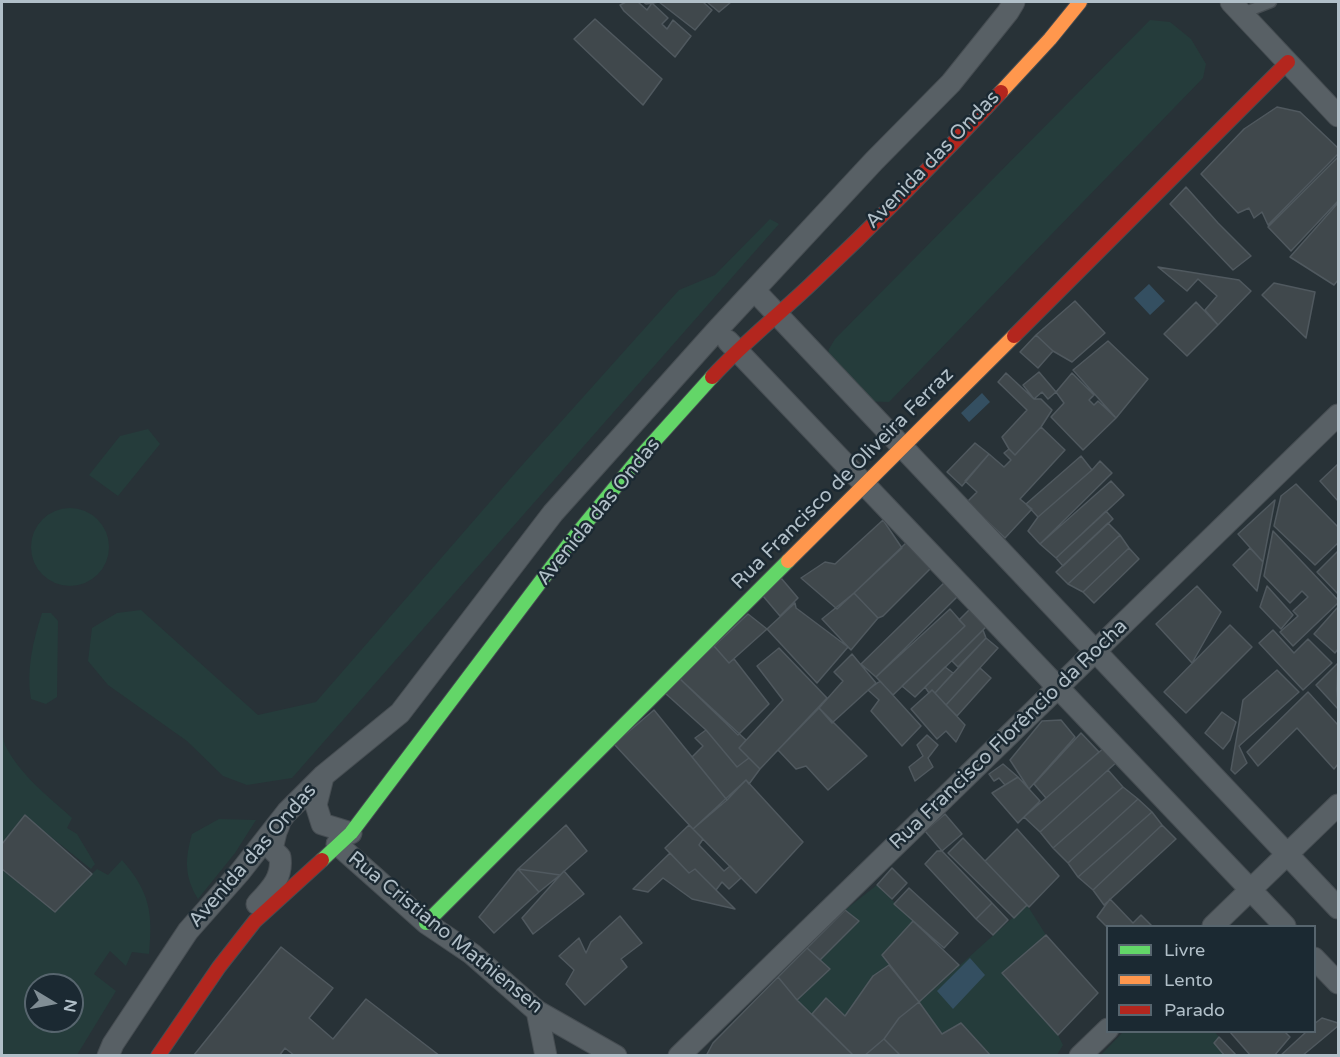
<!DOCTYPE html>
<html>
<head>
<meta charset="utf-8">
<style>
  body { margin:0 }
  #map { position:relative; width:1340px; height:1057px; overflow:hidden; background:#283237; font-family:"Varela Round",sans-serif }
  canvas { display:block }
  .frame { position:absolute; inset:0; border:3px solid #b1bfc8; pointer-events:none }
  .legend { position:absolute; left:1106px; top:925px; width:210px; height:108px; box-sizing:border-box; background:#1b2932; border:2px solid #57656e; margin:0; padding:8px 10px; list-style:none; font-size:18px; color:#b1bfc8 }
  .legend li { display:flex; align-items:center; gap:12px; height:30px }
  .legend b { width:30px; border:2px solid #57656e }
  .north { position:absolute; left:24px; top:973px; width:60px; height:60px; box-sizing:border-box; background:#1b2932; border:2px solid #57656e; border-radius:50%; rotate:100deg; font-size:16px; font-weight:700; line-height:24px; text-align:center; color:#b1bfc8 }
  .north::after { content:''; display:block; margin:auto; width:21px; height:27px; background:#818e95; clip-path:polygon(50% 0,100% 100%,50% 72%,0 100%) }
</style>
</head>
<body>
<div id="map">
<canvas width="1340" height="1057"></canvas>
<div class="frame"></div>
<ul class="legend">
<li><b style="height:8px;background:#63d668"></b>Livre</li>
<li><b style="height:8px;background:#ff974d"></b>Lento</li>
<li><b style="height:8px;background:#b3261e"></b>Parado</li>
</ul>
<div class="north">N</div>
</div>
<script>
const g = document.querySelector('canvas').getContext('2d');
g.lineJoin = 'round';
function fillPath(path, color) { g.fillStyle = color; g.fill(path, 'evenodd'); }
function trace(path, color, width, dash) { g.strokeStyle = color; g.lineWidth = width; g.lineCap = dash ? 'butt' : 'round'; g.setLineDash(dash || []); g.stroke(path); }
function write(font, color, halo, rows, align = 'center') {
  g.font = font + ' "Varela Round",sans-serif'; g.lineWidth = 5; g.setLineDash([]); g.textBaseline = 'middle'; g.strokeStyle = halo; g.fillStyle = color; for (const [text, x, y, turn = 0] of rows) {
    g.save(); g.translate(x, y); g.rotate((+turn || 0) * Math.PI / 180); g.textAlign = isNaN(turn) ? turn : align; if (halo) g.strokeText(text, 0, 0); g.fillText(text, 0, 0); g.restore();
  }
}
fillPath(new Path2D(`
  M1150,20l20,2 21,17 15,25 -3,14 -314,324 -33,-1 -30,-37 3,-15 6,-10z
  M770,219l9,5 -487,554 -45,7 -24,-9 -36,-35 -79,-56 -20,-24 4,-33 25,-15 24,-3 117,105 58,-13 200,-230 163,-182 36,-15z
  M148,429l12,15 -42,52 -29,-21 31,-39z
  M31 547a39 39 0 1 1 78 0a39 39 0 1 1-78 0Z
  M42,613h9l7,8 -1,76 -11,7 -15,-5c-5,-29 2,-58 11,-86z
  M2,727c1,6 1,13 3,18 14,29 43,51 67,73l-5,10 10,6 18,30 -4,5 -66,-53 -23,28z
  M219,819l37,1 -21,33 -37,46c-14,-23 -13,-40 -6,-65z
  M122,860c28,32 31,53 27,94l-17,-2 -6,14 -16,-15 -16,23 22,17 -39,64h-75v-186l52,42 43,-42 11,6zM36,985h36v36h-36z
  M877,885l36,36 -31,34 7,10 -16,11 -28,40 -19,-17 -14,15 -15,-14 32,-31 -9,-9 38,-39 -13,-11z
  M1027,905l19,30 -43,38 55,62 5,10 -6,10h-66l-30,-32 -19,11 -23,-32z
  M1123,1032h92l4,5 6,19h-125z`), '#253c3b');
fillPath(new Path2D(`
  M1149,284l16,17 -15,14 -16,-17z
  M982,393l8,9 -21,20 -8,-9z
  M970,958l15,17 -32,34 -16,-18z`), '#344f61');
const building = new Path2D(`
  M626,2h12l9,8 5,-7 16,15 -6,6 5,5 6,-9 18,16 -16,21 -51,-46 -4,-6z
  M643,2h60l9,8 -17,20 -36,-28 -13,2z
  M707,2h24l-12,10z
  M595,19l67,60 -19,26 -69,-66z
  M1277,107l23,5 38,36v6l-70,71 -6,-13 -8,6 -5,-10 -11,5 -37,-39 43,-45z
  M1338,157v44l-47,50 -23,-24z
  M1186,187l32,36 33,33 -18,14 -63,-66z
  M1338,203v77l-4,5 -44,-28z
  M1158,267l81,13 12,11 -33,34 -13,-15 12,-14 -19,-17 -11,12z
  M1274,283l41,9 -9,46 -44,-43z
  M1075,301l30,32 -33,29 -19,-11 -17,-16z
  M1196,302l22,23 -31,31 -23,-22z
  M1036,335l17,16 -15,17 -18,-16z
  M1108,341l40,38 -32,39 -43,-48z
  M1039,372l17,20 -8,7 -6,-7 -8,7 -11,-14z
  M1006,373l28,26h7l11,11 -11,17 -26,28 -6,-6 -7,-12 25,-27 -29,-28z
  M1072,373l22,22 -5,5 5,5 4,-4 18,17 -33,32 -32,-33 13,-14 -8,-11z
  M1041,427l24,23 -45,49 12,10 -27,29 -38,-36 10,-10 -12,-11 24,-27 15,13 7,-7 -7,-7 5,-4 6,6z
  M975,443l14,11 -27,32 -15,-14z
  M1081,456l11,14 -54,47 -12,-13z
  M1100,461l12,12 -72,71 -12,-13 10,-14 54,-47z
  M1338,464v37l-18,-20z
  M1111,481l13,14 -68,63 -16,-14z
  M1296,484l42,43v16l-23,22 -41,-39 7,-30z
  M1275,500l-12,62 -25,-28z
  M1106,511l7,8 -50,47 -7,-8z
  M883,520l19,28 -65,61 -36,-31 24,-16 10,2z
  M1108,523l12,12 -52,49 -12,-12z
  M1273,531l65,69v3l-45,43 -13,-14 18,-16 -5,-5 15,-14 -6,-6 -12,12 -26,-27z
  M1120,535l9,13 -46,44 -15,-8z
  M907,542l26,24 -50,50 -5,2 -24,-25z
  M1129,548l10,11 -45,44 -11,-11z
  M1250,548l13,14 -6,29 -24,-26z
  M1338,551v43l-21,-22z
  M781,578l17,20 -18,18 -17,-20z
  M946,581l13,14 -83,82 -15,-13z
  M1197,586l24,26 -29,51 -36,-39z
  M1267,586l26,29 -12,14 -21,-22z
  M854,593l24,25 -27,32 -29,-31z
  M795,603l1,5 52,39 -31,36 -50,-54z
  M1338,607v42l-3,4 -21,-19z
  M950,609l15,17 -72,69 -17,-18z
  M970,609l17,17 -72,71 -13,-11 63,-60 -6,-6z
  M748,614l19,15 -38,34 -15,-17z
  M1230,625l22,22 -66,66 -22,-21z
  M983,630l3,8 -28,29 -6,-6z
  M1273,630l21,23 14,-14 24,24 -29,27 -44,-47z
  M986,638l12,10 -52,57 -11,-12z
  M714,646l15,17 5,-4 35,45 -31,31 -60,-58z
  M779,648l48,50 -67,71 -21,-21 44,-48 -26,-34z
  M852,654l24,29 -44,40 -13,-15 24,-27 -9,-9z
  M1338,663l-1,26 1,20 -22,-24z
  M945,667l8,6 -18,20 -3,-3 -3,3 -4,-6z
  M980,668l11,10 -34,38 -11,-11z
  M1277,670l22,22 -60,54 8,17 -12,11 -4,-4 12,-70z
  M678,677l68,63 -7,8 10,10 -12,9 -31,-37 -41,-37z
  M880,681l41,45 -19,20 -31,-35 8,-11 -11,-10z
  M932,690l33,35 -9,17 -10,-11 -9,8 -26,-30z
  M1308,692l30,33v39l-4,5 -37,-41 -39,38 -11,-14z
  M819,708l48,48 -39,34 -22,-24 -10,3 -18,-19z
  M654,710l73,90 -34,29 -79,-85z
  M1222,712l14,10 -6,18 -7,9 -18,-16z
  M1061,720l14,17 -46,52 -19,-29 32,-39z
  M706,730l31,37 12,-9 11,11 -11,15 -3,-4 -19,20 -35,-43 11,-11 -8,-8z
  M1081,733l18,19 -53,46 -12,-14z
  M927,735l11,10 -10,13 5,9 -18,14 -6,-14 14,-11 -6,-11z
  M1105,747l14,13 -79,72 -16,-15z
  M1003,764l15,13 -13,8 -6,-7 -5,3 -5,-7z
  M1108,770l15,17 -70,61 -13,-16z
  M1018,777l22,24 -22,22 -26,-30z
  M746,780l57,62 -47,51 -63,-64z
  M1123,787l15,12 -70,64 -15,-15z
  M1138,799l14,13 -74,65 -10,-14z
  M1152,812l10,13 -69,65 -15,-13z
  M945,814l17,20 -20,17 -17,-20z
  M25,815l67,59 -37,38 -53,-43v-25z
  M566,825l21,26 -27,24 -42,-6z
  M689,825l14,14 -4,6 25,26 6,-5 11,12 -12,11 -7,-7 -6,8 -21,-21 -6,4 -24,-25z
  M1162,825l14,14 -72,66 -11,-15z
  M1017,829l42,47 -30,31 -44,-46z
  M963,838l64,67 -13,13 -66,-65z
  M937,851h5l50,52 -16,16 -51,-55z
  M670,853l19,20 6,-4 40,40 -43,-10 -29,-21 -15,14 -15,-3z
  M892,868l15,15 -15,16 -15,-14z
  M518,869l21,23 -45,41 -15,-16z
  M518,869l42,6 -21,17z
  M564,871l20,23 -51,40 -11,-16z
  M909,888l49,45 -14,15 -50,-44z
  M1110,899l23,24 8,-8 11,11h-44v2l-11,-11z
  M992,903l16,17 -15,15 -17,-16z
  M845,910l14,11 -39,39 -13,-12z
  M620,916l22,27 -21,16 6,8 -42,38 -19,-21 8,-14 -15,-14 20,-18 7,15 5,-11z
  M913,921l46,44 -40,37 -37,-47z
  M1046,935l52,58 -40,42 -56,-62z
  M281,947l52,41 -24,30 24,21 33,-40 74,57h-145l-10,-8 -6,8 -85,-1z
  M807,948l23,21 -33,31 -19,-23z
  M889,965l30,37 -20,16 -15,21 -20,17h-10l-42,-42 14,-16 19,18 28,-40z
  M778,977l19,23 57,56h-148l7,-13z
  M919,1002l23,32 19,-11 30,33h-90l-17,-17 15,-21z
  M1322,1018l16,5v3l-36,30h-22l26,-24h8v-8z
  M1230,1032h55l5,5 -16,19h-23z
  M1219,1037l18,19h-12l-11,-13z
  M884,1039l17,17h-37z`);
fillPath(building, '#40484c');
trace(building, '#50595f', 1.5);
const lane = new Path2D(`
  M1243,13l28,-11`);
const street = new Path2D(`
  M1231,2l107,114
  M755,291l583,617
  M728,341l557,585
  M323,777l-7,28 6,19 29,9
  M337,844l89,79 46,31 65,57 79,45
  M257,904c14,-15 26,-27 23,-47l-8,-8 4,-17 3,-7
  M1213,926l125,-121
  M1314,958l24,25
  M537,1011l9,45
  M108,1056l5,-12 75,-113 52,-59 47,-60 36,-36 77,-63 153,-200 164,-183 157,-169 77,-78 57,-71 6,-10
  M679,1056l659,-641
  M1080,1056l28,-27`);
const fast = new Path2D(`
  M322,860l29,-27 221,-293 68,-83 72,-80
  M426,923l362,-362`);
const slow = new Path2D(`
  M1001,92l49,-53 30,-37
  M788,561l226,-225`);
const jam = new Path2D(`
  M1014,336l274,-274
  M712,377c30,-33 64,-60 97,-91 66,-62 130,-127 192,-194
  M158,1056l61,-89 36,-46 67,-61`);
trace(lane, '#464d52', 13);
trace(street, '#464d52', 23);
trace(fast, '#464d52', 16);
trace(slow, '#464d52', 16);
trace(jam, '#464d52', 16);
trace(lane, '#586065', 10);
trace(street, '#586065', 21);
trace(fast, '#63d668', 14);
trace(slow, '#ff974d', 14);
trace(jam, '#b3261e', 14);
write('20px', '#b1bfc8', '#1b2932', [
  ["Avenida das Ondas",933,160,-46],
  ["Rua Francisco de Oliveira Ferraz",843,479,-45],
  ["Avenida das Ondas",599,512,-51],
  ["Rua Francisco Florêncio da Rocha",1009,735,-44],
  ["Avenida das Ondas",253,856,-49],
  ["Rua Cristiano Mathiensen",445,933,39]
]);
</script>
</body>
</html>
